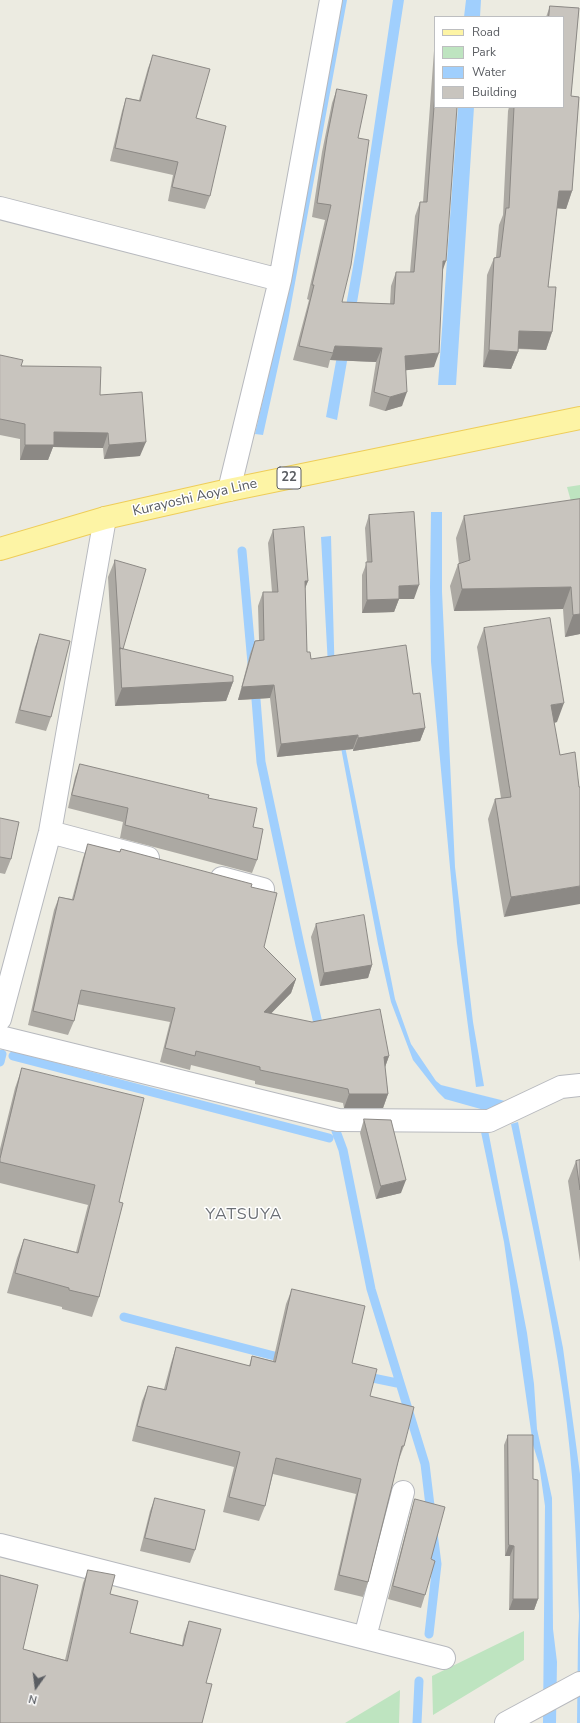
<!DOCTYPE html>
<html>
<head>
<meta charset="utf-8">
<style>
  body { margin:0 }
  #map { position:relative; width:580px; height:1723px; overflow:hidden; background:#ecebe1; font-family:"Nunito Sans",sans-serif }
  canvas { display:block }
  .legend { position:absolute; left:434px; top:16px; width:130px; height:92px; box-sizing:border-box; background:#fff; border:1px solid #bdbec0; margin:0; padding:5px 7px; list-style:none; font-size:12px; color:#5a5d62 }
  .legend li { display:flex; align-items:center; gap:8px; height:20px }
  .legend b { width:20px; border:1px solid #bdbec0 }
  .north { position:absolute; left:16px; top:1667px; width:40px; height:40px; -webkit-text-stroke:3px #fff; paint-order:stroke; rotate:194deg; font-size:11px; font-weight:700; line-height:16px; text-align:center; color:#5a5d62 }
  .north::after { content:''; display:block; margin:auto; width:14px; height:18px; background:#5a5d62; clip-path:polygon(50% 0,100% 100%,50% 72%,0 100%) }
</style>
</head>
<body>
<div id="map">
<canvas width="580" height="1723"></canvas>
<ul class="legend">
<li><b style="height:5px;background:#fdf4a5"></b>Road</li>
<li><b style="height:11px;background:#bee4c0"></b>Park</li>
<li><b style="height:11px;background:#a0cffd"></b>Water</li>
<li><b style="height:11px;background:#c8c4be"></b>Building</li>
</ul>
<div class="north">N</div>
</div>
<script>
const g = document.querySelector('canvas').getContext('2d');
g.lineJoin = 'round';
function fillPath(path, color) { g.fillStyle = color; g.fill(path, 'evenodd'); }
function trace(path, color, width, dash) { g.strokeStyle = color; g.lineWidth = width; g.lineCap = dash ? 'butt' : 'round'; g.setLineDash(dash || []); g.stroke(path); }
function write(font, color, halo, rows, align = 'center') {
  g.font = font + ' "Nunito Sans",sans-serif'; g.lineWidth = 3; g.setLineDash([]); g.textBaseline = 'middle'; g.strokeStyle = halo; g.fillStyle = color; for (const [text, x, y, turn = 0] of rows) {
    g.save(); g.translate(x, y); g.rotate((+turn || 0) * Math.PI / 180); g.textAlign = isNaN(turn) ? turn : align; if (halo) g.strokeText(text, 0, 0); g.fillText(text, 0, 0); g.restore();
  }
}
fillPath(new Path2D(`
  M580,485v26l-6,1 -7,-25z
  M524,1631v29l-91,55 -1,-39z
  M400,1690l-1,33h-54z`), '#bee4c0');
fillPath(new Path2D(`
  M340,0h7l-59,321 -25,114 -8,-1 33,-144z
  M393,0h11l-42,273 -25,147 -11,-3 30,-167z
  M466,0h15l-1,17h-16z
  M458,107h16l-18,278h-18z
  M431,512h11v80l13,275 18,155 11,64 -8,1 -19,-144 -26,-281 -1,-75z
  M331,536l4,147 7,48 53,268 16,45 25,37 5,4 64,16 -10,12 -50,-14 -7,-7 -25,-32 -22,-58 -13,-58 -49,-260 -8,-147z
  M518,1122l45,226 17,126v249h-3l1,-84 1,-23c-3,-74 -5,-148 -16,-221 -13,-91 -33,-181 -52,-271z
  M488,1130l39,203 7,51 3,45 15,69 1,131 4,33 -1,61h-13l2,-217 -6,-42 -6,-19 -29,-203 -23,-110z`), '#a0cffd');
trace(new Path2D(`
  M242,551l10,112
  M255,687l6,75 39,183 20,87
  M13,1056l316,82
  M0,1062l2,-8
  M336,1131l7,19 28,139 54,175 6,50
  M124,1317l162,42
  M363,1376l34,7
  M429,1634l8,-70 -4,-31
  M417,1723l2,-42`), '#a0cffd', 9);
const minor = new Path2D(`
  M0,208l280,72 -51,210
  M280,280l51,-280
  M50,832l98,26
  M222,878l41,11
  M0,1019l50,-187 55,-314
  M0,1037l338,83 151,1 72,-34 19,-2
  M0,1545l444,113
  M365,1637l38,-145
  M506,1723l74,-40`);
const primary = new Path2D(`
  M0,549l105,-31 124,-28 351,-72`);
trace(minor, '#b7b9be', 24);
trace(primary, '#eecd59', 24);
trace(minor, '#fff', 22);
trace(primary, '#fdf4a5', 22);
fillPath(new Path2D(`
  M550,6l29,2 -8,88 8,1 -7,94 -6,18 -9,-1 -9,79h8l-4,45 -6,18 -28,-1v3l-7,17 -28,-2 4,-92 7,-17 2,-1 3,-32 4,-10 5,-104 1,-4h54v-90h-17z
  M435,37v70l8,164 -9,96 -28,3 -4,36 -17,5 -16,-5 7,-44 -46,-2 -2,8 -35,-8 16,-60 -2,-1 18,-79 -13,-3 10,-65 10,-49 5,-14 21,49 -16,164 48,2 1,-18 5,-14h14l5,-56 5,-14h3z
  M153,55l43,63 14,78 -5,13 -37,-8 5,-26 -63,-14 12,-50 4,-13 13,2 9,-32z
  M0,355l21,11 79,29 40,61 -36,3 -1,-11 -50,-1 -5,13h-28v-21l-20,-4z
  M580,499v135l-15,3 -2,-28 -109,2 -4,-25 8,-22h1l-3,-26 8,-22z
  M369,515l45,84h-15l-5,13 -32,1v-38l5,-13 -2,-34z
  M273,530l35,51 -3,7 2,64 4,7 102,35 12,34 -5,13 -67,10v-2l-76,8 -7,-59 -32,2 12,-46 5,-13 4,-1 -1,-34 5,-14h9l-4,-49z
  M115,560l8,89 110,33 -7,19 -111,5 -7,-129z
  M484,628l73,94 -3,1 6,32 15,-3 -71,165 -16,-98 7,-20 6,-1 -24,-151z
  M40,634l11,83 -5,14 -31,-8 20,-76z
  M80,764l128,34 45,29 4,33 -5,13 -132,-35 3,-16 -55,-14 7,-31z
  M0,818l11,41 -6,15 -5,-1z
  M88,844l31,8 2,-3 130,38 13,60 32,32 -5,14 -20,20 118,43 -4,11 3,27 -5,14h-39l-1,-5 -88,-19v-3l-64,-16 -1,5 -30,-8 10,-40 -93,-18 -3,17 -6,14 -40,-10 26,-115 5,-13 13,2 11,-41z
  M316,924l56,41 -4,13 -48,8 -9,-49z
  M22,1068l97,134 -20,95 -7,20 -30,-8v-2l-55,-14 10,-35 7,-19 52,13 12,-47 -88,-22v-34l15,-61z
  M364,1119l37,74 -25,6 -16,-66z
  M580,1160v102l-12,-81 8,-20z
  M292,1289l60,74 18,33 34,50 -6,16 -30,120 -5,15 -29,-7 22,-96 -83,-20 -8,32 -6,15 -36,-9 11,-45 -102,-26 10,-40 6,-15 16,3 7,-26 5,-16 73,19 3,-10 21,5 13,-57z
  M508,1435l25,44 5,120 -4,11h-25l1,-54h-5l-1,-111z
  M155,1498l40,52 -5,13 -50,-12 10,-40z
  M415,1499l16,60 -6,36 -4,13 -33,-9 23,-87z
  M88,1570l22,24 20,39 52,12 2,-10 5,-14 17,62 -4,40 -179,-74 42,11 18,-77z`), '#aca9a3');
fillPath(new Path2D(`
  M559,191h13l-6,18 -13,-1z
  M443,261h3l-5,14z
  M519,331l33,1 -6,18 -33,-2z
  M335,346l47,2 -6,14 -46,-2 3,-7z
  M489,350l29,2 -7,17 -28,-2z
  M439,353l-5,14 -34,4 5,-15z
  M407,392l-5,14 -17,5 5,-14z
  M54,432l54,1 -5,15 -50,-1 -5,13h-28l5,-15z
  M146,442l-6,14 -36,3 5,-14z
  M305,581h3l-5,13z
  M419,585l-5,14h-20l5,-13z
  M571,587l-8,22 -109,2 8,-22z
  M399,599l-5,13 -32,1 5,-13z
  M580,614v20l-15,3 8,-22z
  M233,682l-7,19 -111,5 7,-18z
  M274,685l-4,13 -32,2 4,-13z
  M564,703l-7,19 -13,3 7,-20z
  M425,728l-5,13 -67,10 5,-13z
  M358,735l-5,14 -76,8 4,-13z
  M580,886v18l-76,13 7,-20z
  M372,965l-4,13 -48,8 4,-13z
  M296,979l-5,14 -32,33 5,-14z
  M389,1056l-5,14v-13z
  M349,1094h39l-5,14h-39z
  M406,1180l-5,13 -25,6 5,-13z
  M509,1545l5,1 -4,10h-5z
  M513,1599h25l-4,11h-25z`), '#8c8985');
const building = new Path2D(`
  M550,6l29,2 -8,88 8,1 -7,94h-13l-11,96h8l-4,45 -33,-1 -1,21 -29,-2 5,-92 6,-1 6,-49h3l5,-101h49v-90h-14z
  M153,55l57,14 -14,49 30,8 -16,70 -38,-9 6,-25 -63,-14 11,-50 14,3z
  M337,89l30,6 -9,43 11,2 -18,125 -9,37 52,2 2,-32h18l6,-70h7l8,-109v14h22l-11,154h-3l-4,92 -34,3 2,36 -17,5 -16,-5 8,-44 -47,-2 -2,7 -34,-7 15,-61h-2l19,-80 -14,-2 10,-65z
  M0,355l23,5 -2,6 80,1 -1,28 42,-3 4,50 -37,3 -1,-12 -54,-1v13h-29v-21l-25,-5z
  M580,499v115l-7,1 -2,-28 -109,2 -4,-25 12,-4 -6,-44z
  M414,512l5,73 -20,1v13l-32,1 -1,-38h6l-3,-47z
  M304,527l4,54h-3l2,71h3l1,7 95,-14 7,49 7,-1 5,35 -67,10v-3l-77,9 -7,-59 -32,2 13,-46 9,-1 -1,-48h15l-5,-62z
  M115,560l31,9 -23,80 -3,-1v1z
  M550,618l14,85 -13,2 9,50 15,-3 4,35h1v99l-69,11 -16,-98 16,-2 -27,-169z
  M40,634l30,7 -19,76 -31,-7z
  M120,648l113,28v6l-111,6z
  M80,764l129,31 -1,3 49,10 -4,19 10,2 -6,31 -132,-35 3,-17 -56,-13z
  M0,818l19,4 -8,37 -11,-2z
  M88,844l32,8 1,-3 131,35 -1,3 26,6 -13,54 32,32 -32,33 48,10 68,-13 9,47 -5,1 4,37h-39l-1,-5 -88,-19v-3l-64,-16 -1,5 -30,-8 10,-40 -94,-18 -7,31 -41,-10 26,-114 14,3z
  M364,915l8,50 -48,8 -8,-49z
  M22,1068l122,30 -25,104 4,1 -24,94 -30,-7v-2l-54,-15 9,-34 54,14 17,-68 -95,-23v-3z
  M364,1119l27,1 15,60 -25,6z
  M580,1160v30l-4,-29z
  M292,1289l73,17 -13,57 25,6 -7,27 44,11 -10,39h-2l-34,136 -29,-7 22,-96 -85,-21 -11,48 -36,-9 11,-45 -103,-26 11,-40 18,4 10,-43 74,19 2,-10 23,6z
  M508,1435h25v44l5,1v119h-25l1,-53 -5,-1z
  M155,1498l50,12 -10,40 -50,-12z
  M415,1499l30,8 -14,52 4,2 -10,34 -32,-9z
  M88,1570l27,5 -5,19 28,7 -8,32 53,13 6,-25 32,8 -15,54 6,1 -10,39h-202v-148l38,10 -15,64 44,12z`);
fillPath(building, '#c8c4be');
trace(building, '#8c8985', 1);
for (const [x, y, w] of [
  [289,478,24]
]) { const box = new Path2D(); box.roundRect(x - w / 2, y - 11, w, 22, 3); g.fillStyle = '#fff'; g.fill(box); trace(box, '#5a5d62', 1); }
write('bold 13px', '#5a5d62', null, [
  ["22",289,478]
]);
write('14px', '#5a5d62', '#fff', [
  ["Kurayoshi Aoya Line",195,498,-13]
]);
g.letterSpacing = '1px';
write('16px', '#6b6f74', '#fff', [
  ["YATSUYA",244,1215]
]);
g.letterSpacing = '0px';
</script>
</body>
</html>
